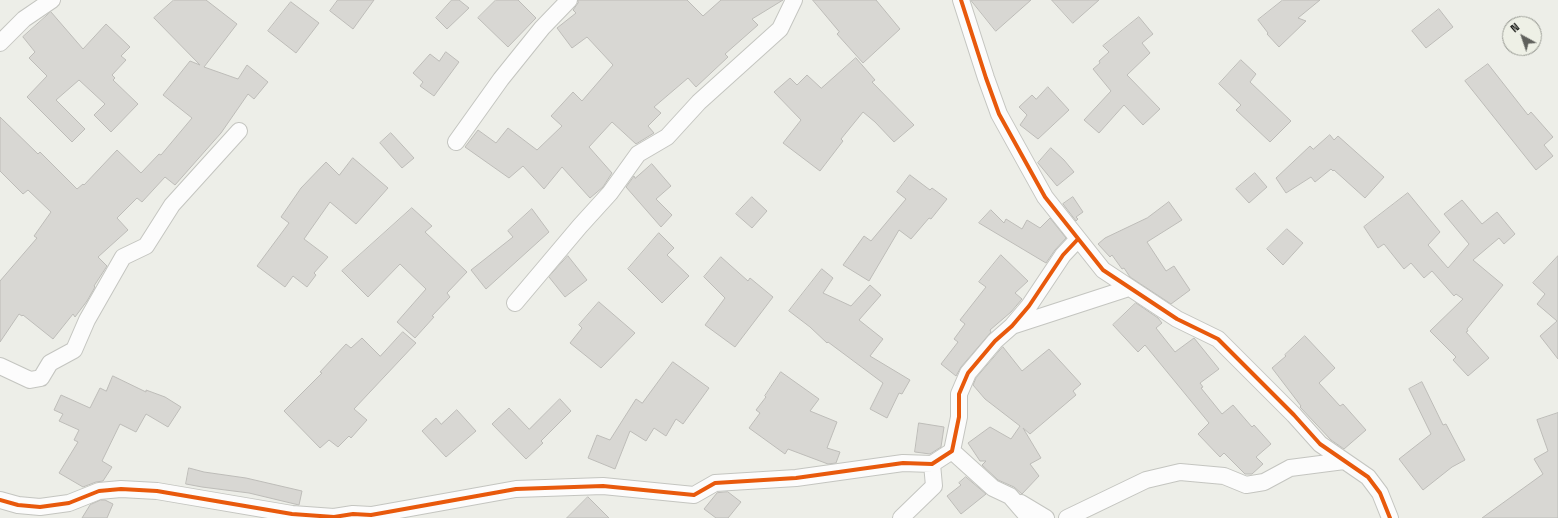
<!DOCTYPE html>
<html>
<head>
<meta charset="utf-8">
<style>
  body { margin:0 }
  #map { position:relative; width:1558px; height:518px; overflow:hidden; background:#edeee8; font-family:"Space Grotesk",sans-serif }
  canvas { display:block }
  .north { position:absolute; left:1502px; top:16px; width:40px; height:40px; box-sizing:border-box; background:#eef0e6; border:1px solid #969891; border-radius:50%; rotate:320deg; font-size:11px; font-weight:700; line-height:16px; text-align:center; color:#131411 }
  .north::after { content:''; display:block; margin:auto; width:14px; height:18px; background:#5f605c; clip-path:polygon(50% 0,100% 100%,50% 72%,0 100%) }
</style>
</head>
<body>
<div id="map">
<canvas width="1558" height="518"></canvas>
<div class="north">N</div>
</div>
<script>
const g = document.querySelector('canvas').getContext('2d');
g.lineJoin = 'round';
function fillPath(path, color) { g.fillStyle = color; g.fill(path, 'evenodd'); }
function trace(path, color, width, dash) { g.strokeStyle = color; g.lineWidth = width; g.lineCap = dash ? 'butt' : 'round'; g.setLineDash(dash || []); g.stroke(path); }
const building = new Path2D(`
  M174,0h32l31,24 -33,43 34,12 9,-14 21,17 -14,17 -6,-5 -27,39 -46,52 -10,-8 -23,25 -5,-4 -20,20 11,12 -30,27 9,9 -13,20 1,1 -8,14 -12,16 -2,-3 -20,25 -30,-24 -1,1 -3,-2 -19,28v-61l37,-43 -3,-2 17,-24 -23,-22 -5,4 -23,-23v-54l38,37 2,-2 37,37 6,-5 1,1 33,-35 24,23 18,-19 2,1 31,-37 -29,-23 27,-34 10,4 -46,-47z
  M338,0h36l-21,29 -23,-18z
  M452,0h7l10,8 -22,21 -11,-11z
  M496,0h22l18,18 -28,29 -30,-29z
  M578,0h109l16,16 18,-16h62l-31,19 6,6 -33,29 3,3 -32,30 -8,-9 -34,29 7,6 -13,13 6,7 -18,11 -24,-22 -23,25 23,26 -9,14 -13,11 -28,-31 -18,22 -21,-23 -14,12 -44,-31 13,-17 18,13 12,-15 29,22 25,-24 -11,-10 22,-24 9,9 31,-36 -26,-28 -15,11 -15,-20 19,-15 -3,-3 5,-7z
  M813,0h63l24,29 -37,34 -26,-29 2,-2z
  M971,0h60l-35,31z
  M1052,0h47l-26,23z
  M1283,0h37l-22,18 8,3 -27,26 -12,-13 1,-1 -10,-13z
  M291,2l28,21 -23,30 -28,-22z
  M1439,9l14,18 -27,21 -14,-17z
  M51,12l32,37 23,-25 24,23 -9,9 5,4 -14,15 3,3 -2,2 25,24 -27,28 -17,-17 11,-11 -26,-24 -23,20 29,29 -13,13 -45,-45 20,-21 -18,-18 6,-6 -12,-15z
  M1139,17l14,17 -11,9 8,10 -23,22 33,34 -17,16 -19,-20 -25,28 -15,-13 27,-29 -18,-22 7,-6 -1,-2 10,-9 -6,-6z
  M446,52l13,10 -25,34 -14,-10 3,-4 -10,-9 17,-19 9,7z
  M856,58l19,22 -3,2 42,43 -20,17 -19,-20 -12,-10 -22,27 2,2 -23,30 -37,-28 18,-23 -27,-28 16,-14 7,7 10,-10 14,13z
  M1241,60l15,14 -6,8 41,39 -21,21 -34,-32 5,-5 -22,-21z
  M1488,64l40,51 3,-3 22,25 -9,8 9,11 -17,14 -71,-89z
  M1048,87l21,23 -31,29 -18,-14 7,-10 -8,-8 13,-12 4,4z
  M391,133l23,25 -12,10 -22,-25z
  M1330,135l4,5 4,-4 46,41 -19,21 -31,-28 -1,1 -2,-2 -16,13 -4,-5 -25,16 -10,-15 34,-32 3,3z
  M1051,148l13,12 10,12 -17,14 -19,-23z
  M353,158l35,30 -32,36 -26,-22 -26,37 24,18 -14,16 2,2 -9,12 -14,-11 -8,11 -28,-21 32,-43 -8,-6 20,-29 25,-26 13,13z
  M652,164l19,22 -15,13 16,16 -11,12 -35,-40 8,-11 1,2z
  M1255,173l12,14 -18,16 -13,-14z
  M910,175l20,15 2,-2 15,11 -16,20 -2,-1 -18,21 -12,-9 -30,51 -26,-16 21,-29 7,5 35,-42 -9,-7z
  M1408,193l32,39 -12,13 20,23 21,-24 -25,-30 18,-14 20,24 15,-12 18,22 -11,10 -5,-6 -26,22 30,25 -36,44 1,2 -2,1 23,26 -21,18 -15,-16 3,-3 -26,-26 33,-32 -7,-5 -2,2 -22,-25 -8,7 -13,-15 -7,6 -20,-25 -6,4 -14,-21z
  M752,197l15,14 -15,17 -16,-14z
  M1073,197l10,15 -7,5 2,2 -2,2 -13,-17z
  M1169,202l13,18 -35,22 19,29 8,-5 16,24 -19,14 -41,-27 -6,-9 -2,1 -10,-14 -2,2 -12,-13 7,-6 42,-20z
  M412,208l20,18 -7,6 42,40 -20,21 3,4 -18,19 2,1 -19,21 -18,-16 29,-33 -26,-25 -32,33 -26,-26z
  M532,209l17,23 -63,57 -15,-19 42,-33 -5,-6z
  M991,210l13,13 2,-4 16,10 5,-9 13,8 10,-10 16,20 -11,12 -9,13 -67,-40z
  M1287,229l16,14 -20,22 -16,-16z
  M659,233l15,15 -7,7 22,21 -27,27 -34,-34z
  M1001,255l27,26 -13,12 7,6 -11,13 -21,18 1,2 -30,35 -5,9 -15,-12 17,-22 -4,-3 11,-15 -5,-4 26,-33 -7,-5z
  M568,256l19,24 -22,17 -16,-20z
  M1558,256v103l-18,-23 17,-15 -20,-17 8,-10 -12,-11z
  M721,257l27,24 2,-3 23,19 -38,50 -30,-22 20,-27 -21,-21z
  M822,269l11,9 -10,15 28,13 19,-21 11,10 -22,25 24,19 -13,17 40,24 -8,14 -3,-1 -12,25 -17,-9 13,-26 -55,-41 -1,1 -17,-16 -21,-16z
  M599,302l36,31 -34,35 -31,-25 12,-15 -3,-3z
  M1136,303l22,15 4,5 -6,5 19,24 19,-14 25,31 -19,14 3,4 -2,1 21,26 11,-9 19,22 2,-2 17,19 -15,13 7,7 -11,10h-7l-21,-21 -4,4 -22,-23 11,-11 -64,-78 -7,7 -25,-27z
  M403,332l13,11 -62,66 13,11 -16,18 -2,-2 -11,11 -9,-7 -9,8 -36,-37 38,-38 -2,-1 26,-28 5,4 11,-10 18,18z
  M1305,336l30,32 -16,15 21,23 3,-2 23,26 -22,19 -13,-9 -31,-33 1,-1 -29,-38 14,-12 -1,-1z
  M1003,347l19,24 27,-22 32,35 -8,7 3,4 -46,39 -7,-6 18,30 -11,6 9,12 -17,18 -8,-7 -16,-7 -16,-15 4,-4h-6l-12,-18 22,-16 21,12 9,-13 -35,-27 -12,-14 3,-7z
  M673,362l36,26 -26,36 -7,-5 -10,17 -12,-8 -8,13 -16,-10 -15,38 -27,-11 9,-23 13,5 26,-41 6,4z
  M781,372l38,27 -9,12 27,11 -10,26 13,4 -4,11 -8,1 -40,-15 -3,5 -36,-26 11,-15 -4,-3 10,-13 -1,-1z
  M113,376l33,16v-2l19,7 16,10 -13,20 -22,-13 -10,18 -16,-8 -18,37 10,6 -9,14 -7,1 -13,5 -24,-14 19,-31 -4,-2 5,-10 -20,-9 4,-7 -9,-4 7,-15 29,13 10,-20 6,3z
  M1422,382l21,43 3,-1 19,36 -13,7 -29,23 -24,-31 32,-25 -22,-45z
  M560,399l11,12 -30,30 2,2 -17,16 -34,-35 17,-16 20,21z
  M457,410l19,21 -30,26 -24,-26 14,-13 5,6z
  M1558,413v105h-76l61,-44 -9,-15 14,-8 -11,-31z
  M919,423l25,4 -3,20 -11,7 -15,-2z
  M189,468l15,4 42,6 56,13 -3,14 -50,-12 -47,-6 -16,-3z
  M966,477l20,17 -25,20 -14,-18 14,-11 -2,-2z
  M728,492l13,10 -13,16h-12l-12,-9 13,-16z
  M588,497l21,21h-42z
  M101,500h4l8,4 -6,14h-25l8,-13z`);
fillPath(building, '#d8d7d3');
trace(building, '#bdbcb8', 1);
const minor = new Path2D(`
  M961,0l25,78 13,36 46,83 58,73 74,49 41,20 76,76 26,29 48,33 12,16 10,25
  M0,43l24,-24 28,-19
  M456,142l45,-63 41,-51 27,-28
  M515,303l65,-77 30,-33 28,-39 29,-17 32,-35 81,-73 14,-29
  M1012,326l117,-38
  M0,366l30,14 11,-2 9,-15 24,-13 13,-30 36,-63 23,-11 26,-41 67,-74
  M952,451l41,37 17,8 19,22
  M0,500l18,5 22,2 29,-4 30,-12 22,-2 36,2 135,23 42,3 19,-3 18,1 145,-26 87,-3 91,9 21,-12 81,-5 107,-15 29,1 20,-13 7,-34v-23l9,-21 27,-32 17,-15 17,-20 34,-51 15,-16
  M1021,503l25,15
  M901,518l33,-32 -2,-22
  M1067,518l79,-38 34,-8 44,4 22,9 18,-3 26,-14 54,-7`);
trace(minor, '#c4c5c0', 18);
trace(minor, '#fcfcfc', 16);
trace(new Path2D(`
  M961,0l25,78 13,36 46,83 58,73 74,49 41,20 76,76 26,29 48,33 12,16 10,25
  M0,500l18,5 22,2 29,-4 30,-12 22,-2 36,2 135,23 42,3 19,-3 18,1 145,-26 87,-3 91,9 21,-12 81,-5 107,-15 29,1 20,-13 7,-34v-23l9,-21 27,-32 17,-15 17,-20 34,-51 15,-16`), '#e8590c', 4);
</script>
</body>
</html>
